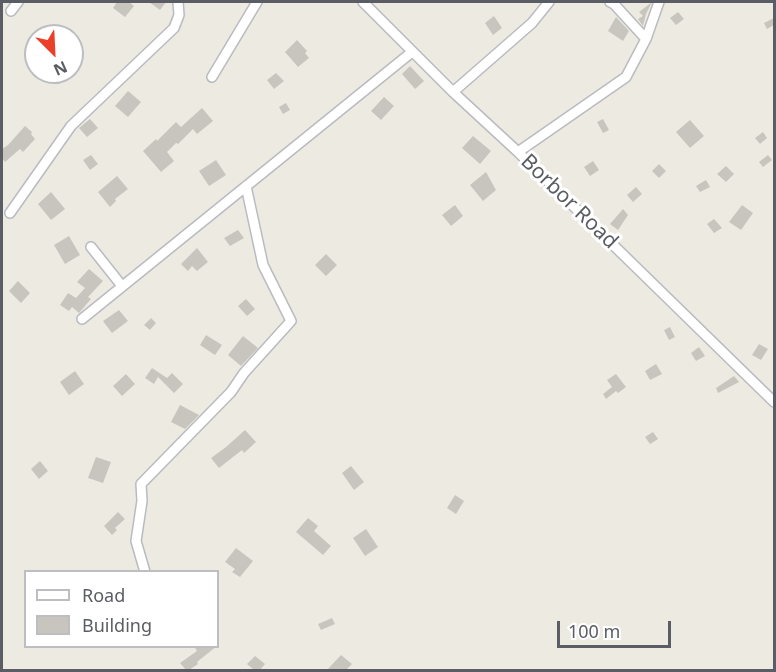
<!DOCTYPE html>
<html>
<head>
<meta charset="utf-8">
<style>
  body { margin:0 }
  #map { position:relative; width:776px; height:672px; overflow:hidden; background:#edebe1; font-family:"Noto Sans",sans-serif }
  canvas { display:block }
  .frame { position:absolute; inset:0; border:3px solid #5a5d63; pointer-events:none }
  .legend { position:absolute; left:24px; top:570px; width:195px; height:78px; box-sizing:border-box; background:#fff; border:2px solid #bdbec1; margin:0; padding:8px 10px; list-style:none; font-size:18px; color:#5a5d63 }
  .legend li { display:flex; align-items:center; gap:12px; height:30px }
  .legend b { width:30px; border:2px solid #bdbec1 }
  .north { position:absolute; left:24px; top:24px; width:60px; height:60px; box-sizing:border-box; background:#fff; border:2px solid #bdbec1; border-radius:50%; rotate:156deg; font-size:16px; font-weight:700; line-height:24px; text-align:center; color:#5a5d63 }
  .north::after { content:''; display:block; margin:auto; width:21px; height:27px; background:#eb3f2a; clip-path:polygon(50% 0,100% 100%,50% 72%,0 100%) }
  .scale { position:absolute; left:557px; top:621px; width:114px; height:27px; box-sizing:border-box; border:3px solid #5a5d63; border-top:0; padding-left:8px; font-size:18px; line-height:21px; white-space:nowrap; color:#5a5d63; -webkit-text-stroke:4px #fff; paint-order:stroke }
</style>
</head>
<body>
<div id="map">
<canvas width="776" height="672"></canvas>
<div class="frame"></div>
<ul class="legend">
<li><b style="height:8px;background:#fff"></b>Road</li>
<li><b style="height:16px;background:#c8c5bf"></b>Building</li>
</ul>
<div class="north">N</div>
<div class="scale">100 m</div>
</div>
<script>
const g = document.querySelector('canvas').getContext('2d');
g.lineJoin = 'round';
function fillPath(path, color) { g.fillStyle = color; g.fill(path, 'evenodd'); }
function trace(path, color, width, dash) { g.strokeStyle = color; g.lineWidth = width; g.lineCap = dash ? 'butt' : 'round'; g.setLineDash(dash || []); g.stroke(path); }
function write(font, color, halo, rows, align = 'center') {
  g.font = font + ' "Noto Sans",sans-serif'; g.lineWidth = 6; g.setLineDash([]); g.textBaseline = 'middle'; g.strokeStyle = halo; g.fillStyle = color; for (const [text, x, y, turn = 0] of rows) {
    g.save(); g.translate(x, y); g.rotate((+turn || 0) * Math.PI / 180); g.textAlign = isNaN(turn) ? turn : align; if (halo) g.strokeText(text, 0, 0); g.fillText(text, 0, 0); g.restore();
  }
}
fillPath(new Path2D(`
  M117,2h12l5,4 -9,11 -12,-9z
  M149,2h17l-6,8z
  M652,2l-6,12 -3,12 -5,-7 5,-3 -4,-4z
  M678,12l6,7 -8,6 -6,-7z
  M494,16l8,12 -9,7 -8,-12z
  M616,17l13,14 -6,10 -15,-10z
  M774,18v7l-7,4 -3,-6z
  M297,40l10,11 -2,2 4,5 -11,9 -13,-15z
  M410,66l14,15 -9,8 -13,-15z
  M41,72h24l-16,12z
  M276,73l8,8 -10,8 -7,-9z
  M128,91l13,11 -13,15 -13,-11z
  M384,97l10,9 -13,14 -10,-9z
  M286,103l4,7 -7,4 -4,-7z
  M202,108l11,13 -16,13 -4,-5 -15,15 -2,-1 -9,9 7,9 -13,11 -18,-21 13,-12 1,2 19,-19 5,5z
  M90,119l8,9 -11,9 -8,-9z
  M603,119l6,11 -6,3 -6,-11z
  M690,120l14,16 -14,12 -14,-16z
  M25,126l7,6 -1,2 4,5 -12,13 -3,-3 -15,13 -3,-4v-9l6,-4z
  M763,132l4,6 -7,6 -5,-6z
  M473,136l18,15 -11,13 -18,-16z
  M91,155l7,9 -8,6 -7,-10z
  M768,155l4,5 -9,7 -4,-5z
  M216,160l10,15 -17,11 -10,-15z
  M593,161l6,9 -9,6 -6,-9z
  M659,164l7,7 -7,7 -7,-7z
  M726,166l8,8 -8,8 -9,-8z
  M486,172l10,18 -13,11 -13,-16z
  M117,176l11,13 -13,10 1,2 -6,6 -12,-15z
  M706,180l4,7 -10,5 -4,-6z
  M636,187l6,7 -9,8 -6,-7z
  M51,192l14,17 -14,11 -13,-16z
  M455,205l8,11 -12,10 -9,-11z
  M742,205l11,8 -12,17 -12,-8z
  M623,209l5,6 -10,15 -8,-6z
  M714,219l8,9 -8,5 -7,-9z
  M238,230l6,8 -14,8 -6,-8z
  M69,236l11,19 -15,9 -11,-19z
  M197,248l11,14 -11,9 -5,-5 -4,5 -7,-7z
  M326,254l11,11 -11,11 -11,-11z
  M89,269l14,12 -15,16 3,2 -12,14 -7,-6 -3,4 -9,-6 8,-12 8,5 9,-10 -8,-6z
  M18,281l12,12 -9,10 -12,-12z
  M246,299l9,10 -8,7 -9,-10z
  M119,310l9,11 -16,12 -9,-12z
  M151,318l5,5 -6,7 -6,-5z
  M670,327l5,10 -6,3 -5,-10z
  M206,335l16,10 -7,10 -15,-10z
  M243,336l15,12 -17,18 -13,-11z
  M759,344l9,5 -7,11 -9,-5z
  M699,347l6,9 -9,5 -5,-8z
  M656,364l6,10 -12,6 -5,-9z
  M152,368l15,10 5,-5 11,11 -9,9 -16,-16 -4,7 -9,-6z
  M75,371l9,13 -15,11 -9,-13z
  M126,374l9,10 -13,12 -9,-10z
  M616,374l10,13 -8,6 -2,-2 -10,8 -3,-5 9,-7 -5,-7z
  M734,376l5,6 -21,11 -2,-5z
  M180,405l19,10 -14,14 -14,-7z
  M245,430l11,12 -12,11 -2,-3 -23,18 -8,-10 15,-11z
  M653,432l5,7 -8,5 -5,-7z
  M96,457l15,5 -8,21 -15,-5z
  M40,461l8,10 -9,8 -8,-10z
  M351,466l13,16 -10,8 -12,-17z
  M455,495l9,6 -8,13 -9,-6z
  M118,512l7,7 -10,9 2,2 -5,5 -8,-9z
  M308,518l10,8 -4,5 17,15 -8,9 -27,-23z
  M366,529l12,18 -13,9 -12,-18z
  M236,548l17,13 -13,16 -8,-5 3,-3 -10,-7z
  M332,618l3,6 -14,6 -3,-6z
  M194,646h23l-20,16 1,2 -9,6h-3l-6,-7 17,-12z
  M341,655l11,9 -6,6h-19z
  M255,656l10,8 -5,6h-6l-7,-6z`), '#c8c5bf');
const minor = new Path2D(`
  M363,2l90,90 65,60 256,250
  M610,2l4,2 32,35
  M11,11l7,-9
  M212,77l45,-75
  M453,92l79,-69 17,-21
  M518,152l108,-75 20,-38 13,-37
  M10,213l61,-87 103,-98 5,-13 -1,-13
  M91,247l31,39
  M82,319l330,-267
  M145,572l-9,-31 6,-40 -1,-17 90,-92 13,-19 47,-52 -28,-56 -17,-79`);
trace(minor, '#b9bbc1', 12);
trace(minor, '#fff', 9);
write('21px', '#5a5d63', '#fff', [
  ["Borbor Road",569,202,44]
]);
</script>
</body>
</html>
